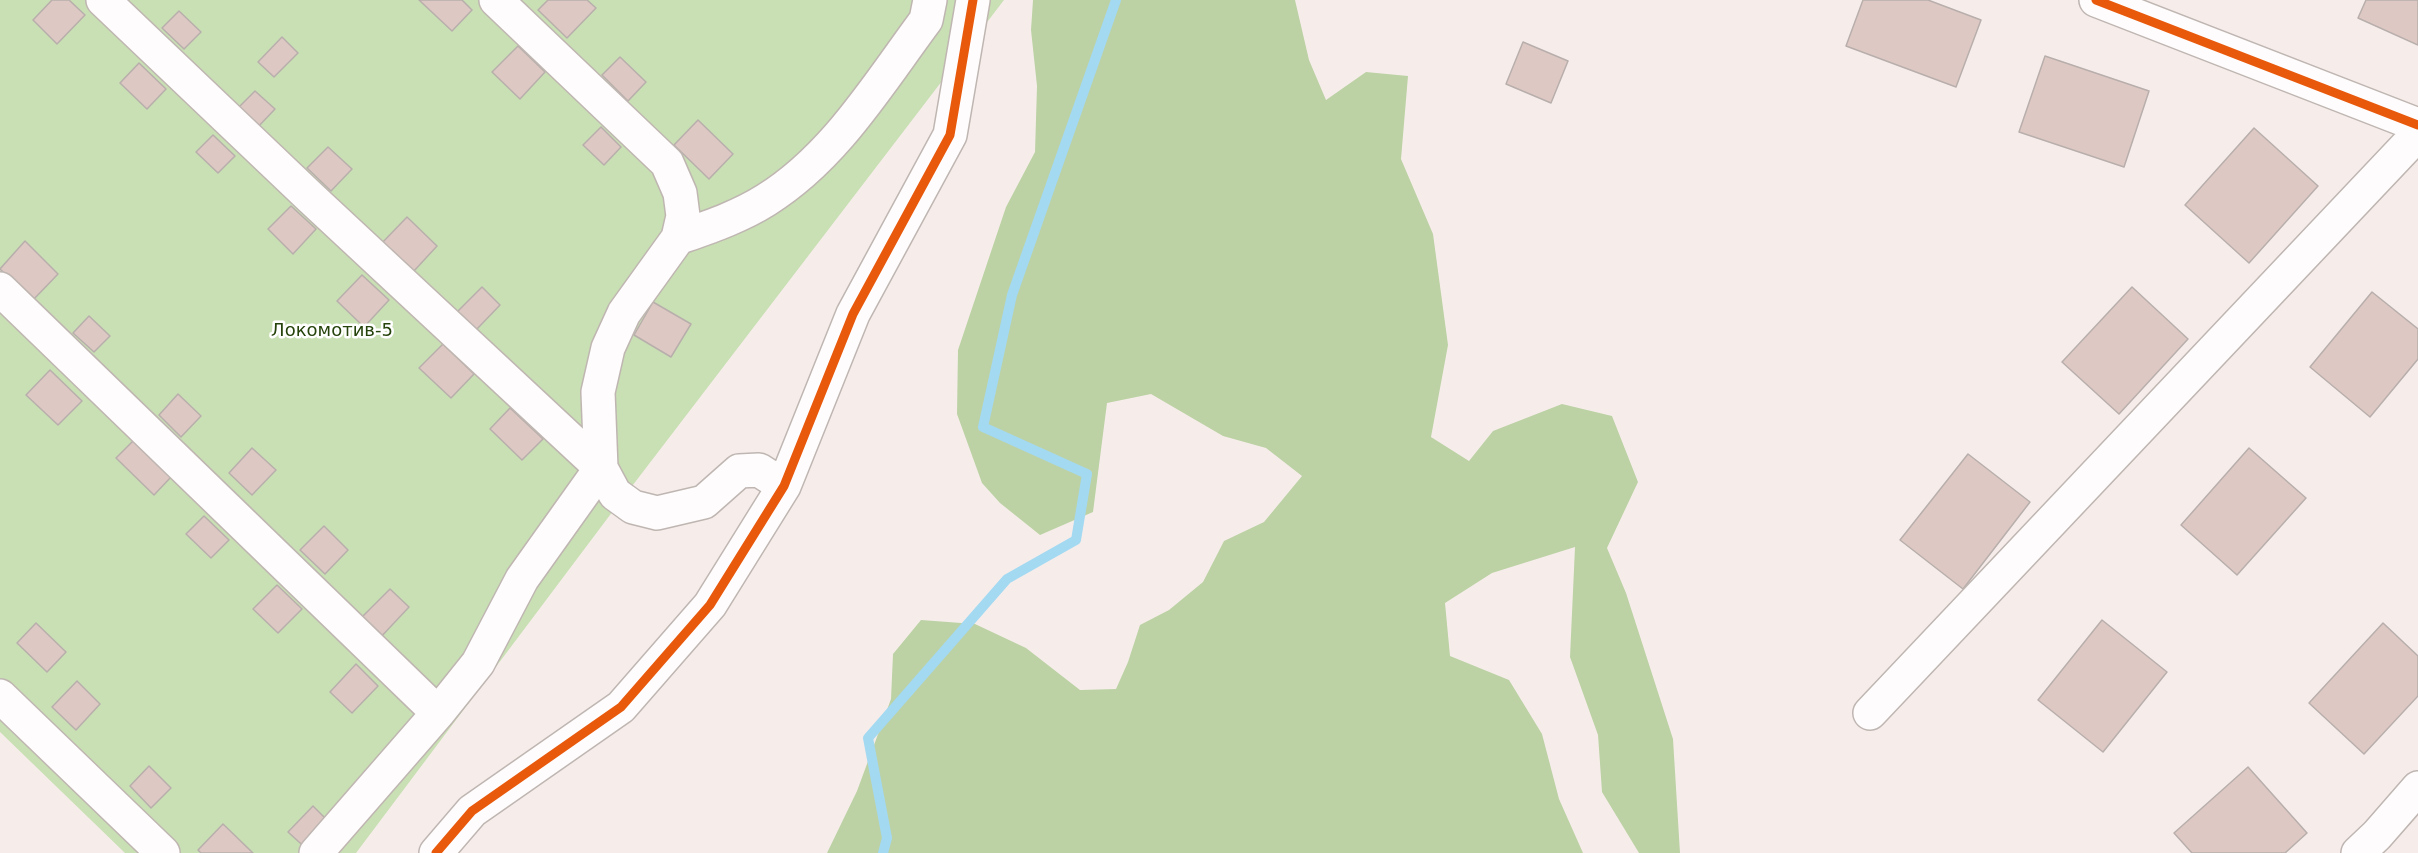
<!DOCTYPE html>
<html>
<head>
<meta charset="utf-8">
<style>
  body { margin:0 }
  canvas { display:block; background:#f6edea }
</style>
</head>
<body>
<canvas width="2418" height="853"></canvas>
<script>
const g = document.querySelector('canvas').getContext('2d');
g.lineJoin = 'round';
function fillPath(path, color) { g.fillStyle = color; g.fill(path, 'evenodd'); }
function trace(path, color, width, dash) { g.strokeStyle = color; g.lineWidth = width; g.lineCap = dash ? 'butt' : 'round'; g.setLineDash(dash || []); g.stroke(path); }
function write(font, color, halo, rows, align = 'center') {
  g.font = font + ' "DejaVu Sans",sans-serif'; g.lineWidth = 5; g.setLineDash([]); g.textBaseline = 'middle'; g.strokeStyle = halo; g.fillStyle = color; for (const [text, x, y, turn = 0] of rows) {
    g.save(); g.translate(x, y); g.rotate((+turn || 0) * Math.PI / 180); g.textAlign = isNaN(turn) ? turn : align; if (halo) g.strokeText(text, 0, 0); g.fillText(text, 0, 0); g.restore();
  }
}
fillPath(new Path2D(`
  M0,0h1004l-391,511 -257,342h-231l-125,-121z`), '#c9dfb4');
fillPath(new Path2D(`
  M1033,0h262l14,60 17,40 40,-28 42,4 -7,83 32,75 15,111 -17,92 38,24 24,-30 69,-27 50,12 26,66 -31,66 19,45 47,146 7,114h-41l-37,-61 -4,-57 -28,-78 5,-110 -83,26 -47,30 5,53 59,24 33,54 17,65 24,54h-756l30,-62 34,-92 2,-45 28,-34 54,4 51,24 54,42 36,-1 12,-27 12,-37 29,-15 34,-28 21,-41 40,-19 38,-46 -36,-28 -43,-12 -72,-42 -44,9 -14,109 -53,23 -40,-32 -18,-20 -25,-69 1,-64 48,-143 29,-55 2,-66 -6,-56z`), '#bcd2a5');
trace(new Path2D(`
  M883,853l4,-15 -19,-100 139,-159 69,-39 11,-66 -104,-47 29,-132 104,-295`), '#a4d9f2', 10);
const building = new Path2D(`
  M52,0h17l16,15 -28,29 -24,-24z
  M419,0h43l10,10 -20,21z
  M548,0h39l9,8 -29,30 -29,-28z
  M1863,0h65l53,20 -25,67 -110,-41z
  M2366,0h52v45l-60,-27z
  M179,11l22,21 -17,17 -22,-21z
  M282,37l16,16 -24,24 -16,-15z
  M1523,42l45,19 -17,42 -45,-19z
  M518,46l27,26 -25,27 -28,-27z
  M2045,56l104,35 -25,76 -105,-35z
  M620,57l26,25 -18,19 -26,-26z
  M139,63l27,26 -19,20 -27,-26z
  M255,91l20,18 -19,20 -20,-19z
  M698,120l35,34 -24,25 -35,-34z
  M601,127l20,20 -17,18 -21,-20z
  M2254,128l64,58 -69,77 -64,-58z
  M213,135l22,21 -17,17 -22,-21z
  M328,147l24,22 -21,22 -24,-23z
  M291,206l25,23 -23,25 -25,-25z
  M407,217l30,29 -24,26 -31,-29z
  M25,241l33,33 -25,26 -33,-31z
  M362,275l27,25 -25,27 -27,-26z
  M482,287l18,18 -24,25 -19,-18z
  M2132,287l56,52 -69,75 -57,-52z
  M2372,292l46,37v30l-48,58 -60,-50z
  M653,302l38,22 -20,33 -37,-22z
  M89,316l21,20 -16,16 -21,-19z
  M443,344l31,30 -23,24 -32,-30z
  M50,370l32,31 -24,24 -32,-30z
  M178,394l23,22 -20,21 -22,-22z
  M510,408l33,31 -21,21 -32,-31z
  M134,440l37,37 -17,18 -38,-37z
  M252,448l24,22 -24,25 -23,-22z
  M2249,448l57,50 -69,77 -56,-50z
  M1968,454l62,48 -67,87 -63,-49z
  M204,516l25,24 -18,18 -25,-24z
  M324,526l24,24 -23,24 -25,-24z
  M277,585l25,24 -24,24 -25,-24z
  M390,589l19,18 -31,33 -20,-19z
  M2102,620l65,52 -64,80 -65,-52z
  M36,623l30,29 -19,20 -30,-29z
  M2383,623l35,33v40l-54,58 -55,-51z
  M356,664l22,22 -26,27 -22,-21z
  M77,681l23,23 -24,26 -24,-23z
  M149,766l22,22 -20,20 -21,-22z
  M2248,767l59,66 -22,20h-93l-18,-20z
  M313,806l21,21 -24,25 -22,-20z
  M223,824l30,29h-52l-3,-3z`);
fillPath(building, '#dec8c3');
trace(building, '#b8afac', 1.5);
const minor = new Path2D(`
  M103,0l208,198 290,270 -3,-76 10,-44 16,-35 54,-75 5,-22 -3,-23 -13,-30 -171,-163
  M2096,0l322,125
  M678,238c31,-11 61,-21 88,-38 69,-43 113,-117 160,-180l4,-20
  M0,289l438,424 40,-50 44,-84 79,-111 14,26 18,13 24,6 47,-11 35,-31 20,-1 25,16
  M0,696l163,157
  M1870,713l548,-579
  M316,853l122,-140
  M436,853l36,-42 149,-104 89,-102 74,-119 69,-172 97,-179 23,-135
  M2358,853l19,-18 41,-47`);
trace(minor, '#bfb6b2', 36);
trace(minor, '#fefcfc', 33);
trace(new Path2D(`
  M2096,0l322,125
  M436,853l36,-42 149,-104 89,-102 74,-119 69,-172 97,-179 23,-135`), '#e8590c', 9);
write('18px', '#25430b', '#fff', [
  ["Локомотив-5",332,331]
]);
</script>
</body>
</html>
